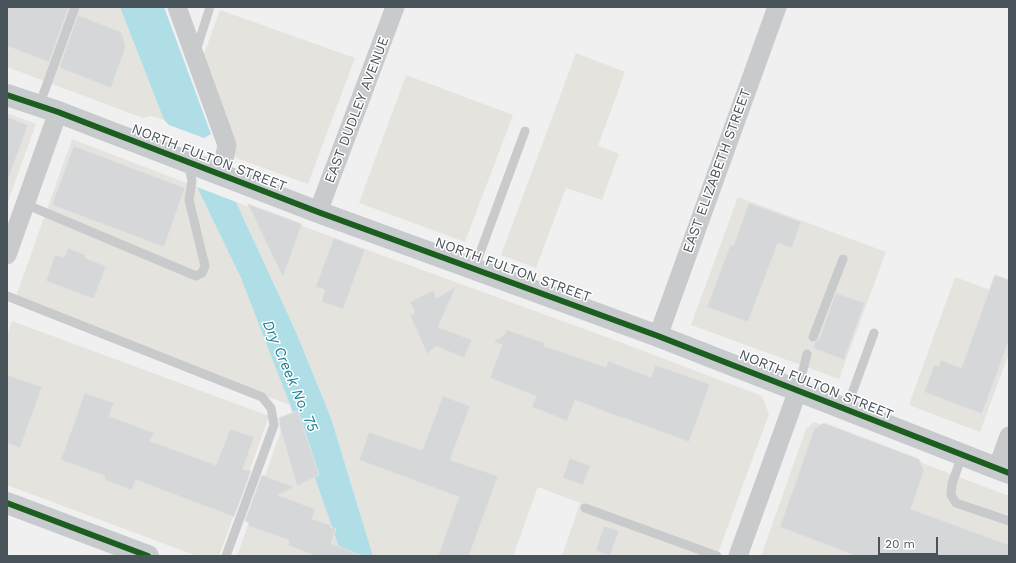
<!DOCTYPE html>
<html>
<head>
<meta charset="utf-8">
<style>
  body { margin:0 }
  #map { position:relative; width:1016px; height:563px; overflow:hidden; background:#f0f0f0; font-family:"Work Sans",sans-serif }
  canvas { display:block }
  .frame { position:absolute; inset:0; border:8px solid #49535a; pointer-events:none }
  .scale { position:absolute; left:878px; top:537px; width:60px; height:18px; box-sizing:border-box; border:2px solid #49535a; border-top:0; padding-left:5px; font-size:12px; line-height:14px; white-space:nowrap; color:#49535a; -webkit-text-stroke:3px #fff; paint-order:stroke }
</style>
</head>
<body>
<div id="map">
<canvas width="1016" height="563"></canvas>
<div class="frame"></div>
<div class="scale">20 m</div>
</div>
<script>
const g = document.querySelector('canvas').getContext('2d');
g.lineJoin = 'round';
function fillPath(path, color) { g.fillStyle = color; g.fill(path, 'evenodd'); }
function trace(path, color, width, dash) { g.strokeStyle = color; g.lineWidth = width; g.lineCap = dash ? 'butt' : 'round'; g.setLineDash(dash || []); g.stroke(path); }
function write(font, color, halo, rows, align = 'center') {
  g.font = font + ' "Work Sans",sans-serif'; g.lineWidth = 3; g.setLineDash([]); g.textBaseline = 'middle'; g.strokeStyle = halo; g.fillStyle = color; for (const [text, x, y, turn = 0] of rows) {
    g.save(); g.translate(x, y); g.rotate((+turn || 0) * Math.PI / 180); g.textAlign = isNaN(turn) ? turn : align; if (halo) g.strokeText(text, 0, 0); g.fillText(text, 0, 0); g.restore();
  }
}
fillPath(new Path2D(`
  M7,7h113l44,113 -13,-4 -8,2 -136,-51z
  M220,10l135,48 -47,126 -72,-26 -35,-96z
  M576,53l49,19 -27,74 21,8 -17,46 -36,-12 -30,80 -35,-13z
  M406,75l107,40 -48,127 -106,-39z
  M7,113l29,11 -29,80z
  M72,139l125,48 44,91 49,127 -276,-103z
  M738,197l148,55 -47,127 -148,-54z
  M236,202l373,136 153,58 7,18 -52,142h-155l18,-53 -42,-16 -25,69h-140l-42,-138 -35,-86z
  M955,277l54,20v56l-29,79 -71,-27z
  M12,321l257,95 -50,140h-22l-190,-71v-149z
  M284,422l15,6 43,128h-105z
  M814,422l195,74v60h-248l45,-127z`), '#e5e3de');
fillPath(new Path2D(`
  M120,7h44l47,127 -7,4 -35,-13 -5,-5z
  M197,187l39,15 60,130 35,86 42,138h-31l-52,-151 -49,-127z`), '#afdee7');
const building = new Path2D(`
  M7,7h62l-20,55 -42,-16z
  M78,15l43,17 5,14 -15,42 -51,-20v-2z
  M7,117l21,8 -19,52h-2z
  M74,146l111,42 -21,59 -112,-42z
  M749,203l52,19 -9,26 -14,-5 -30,79 -41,-15 23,-62 3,1z
  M248,204l54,20 -19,53z
  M334,238l31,12 -22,59 -22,-7 4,-12 -9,-3z
  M68,248l18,7 -1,3 21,8 -12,33 -48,-18 9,-26 9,2z
  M995,275l14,5v60l-27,74 -58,-22 10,-27 5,1 2,-6 20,8z
  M456,287l-18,40 34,13 -8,18 -28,-12 -9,8 -17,-39 5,-2 -5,-11 23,-12 3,8z
  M836,293l29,10 -21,57 -31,-12 2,-6 4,-3z
  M507,330l38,13 -1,3 62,21 2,-6 43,16 4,-12 55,19 -21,58 -65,-24v1l-49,-19 -8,21 -35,-14 4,-11 -46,-18 12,-33 -9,-3 11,-7z
  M7,375l35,12 -22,61 -13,-5z
  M85,393l29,10 -5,13 45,17 -4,8 66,24 14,-36 24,8 -11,32 8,2 -17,46 -98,-37 -4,10 -28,-10 1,-4 -44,-16z
  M443,396l27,10 -20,54 48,16 -29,80h-31l21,-59 -100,-37 10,-28 53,18z
  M298,411l21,64 -22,11 -17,-59 -1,-9z
  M824,423l95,36 5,12 -13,38 98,36v11h-153l-76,-29 34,-98z
  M570,458l20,8 -7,19 -20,-7z
  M262,475l32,12 -16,8 37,14 -3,10 19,6 -1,2 6,2 -5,14 31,13h-47l-27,-11 1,-5 -41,-14 1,-3 -4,-2z
  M604,526l15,5 -9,25 -14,-5z`);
fillPath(building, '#d6d7d8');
trace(building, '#e1e2e3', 1);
trace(new Path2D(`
  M196,51l14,-44
  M39,106l36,-99
  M25,204l171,72 6,-3 3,-7 -16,-66 3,-19 -4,-18
  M474,269l51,-138
  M7,296l255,101 9,11 3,17 -48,131
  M813,337l30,-78
  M798,390l9,-36
  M846,410l28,-77
  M962,455l-10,29 -1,11 5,8 53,18
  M585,508l132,48`), '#c8cacb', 9);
trace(new Path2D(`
  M177,7l50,138 -6,30
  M318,212l77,-205
  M7,255l51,-143
  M658,336l119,-329
  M997,469l12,-33
  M738,556l60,-166`), '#c8cacb', 19);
trace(new Path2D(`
  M7,95l51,17 260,100 340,124 351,137
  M7,503l141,53`), '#c8cbcd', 22);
trace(new Path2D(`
  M7,95l51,17 260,100 340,124 351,137
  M7,503l141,53`), '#1b5e20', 6);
write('14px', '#49535a', '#fff', [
  ["EAST DUDLEY AVENUE",357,110,-69],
  ["NORTH FULTON STREET",209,158,21],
  ["EAST ELIZABETH STREET",717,171,-70],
  ["NORTH FULTON STREET",513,270,20],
  ["NORTH FULTON STREET",816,385,22]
]);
write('italic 15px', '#1a8195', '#fff', [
  ["Dry Creek No. 75",290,376,67]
]);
</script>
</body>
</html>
